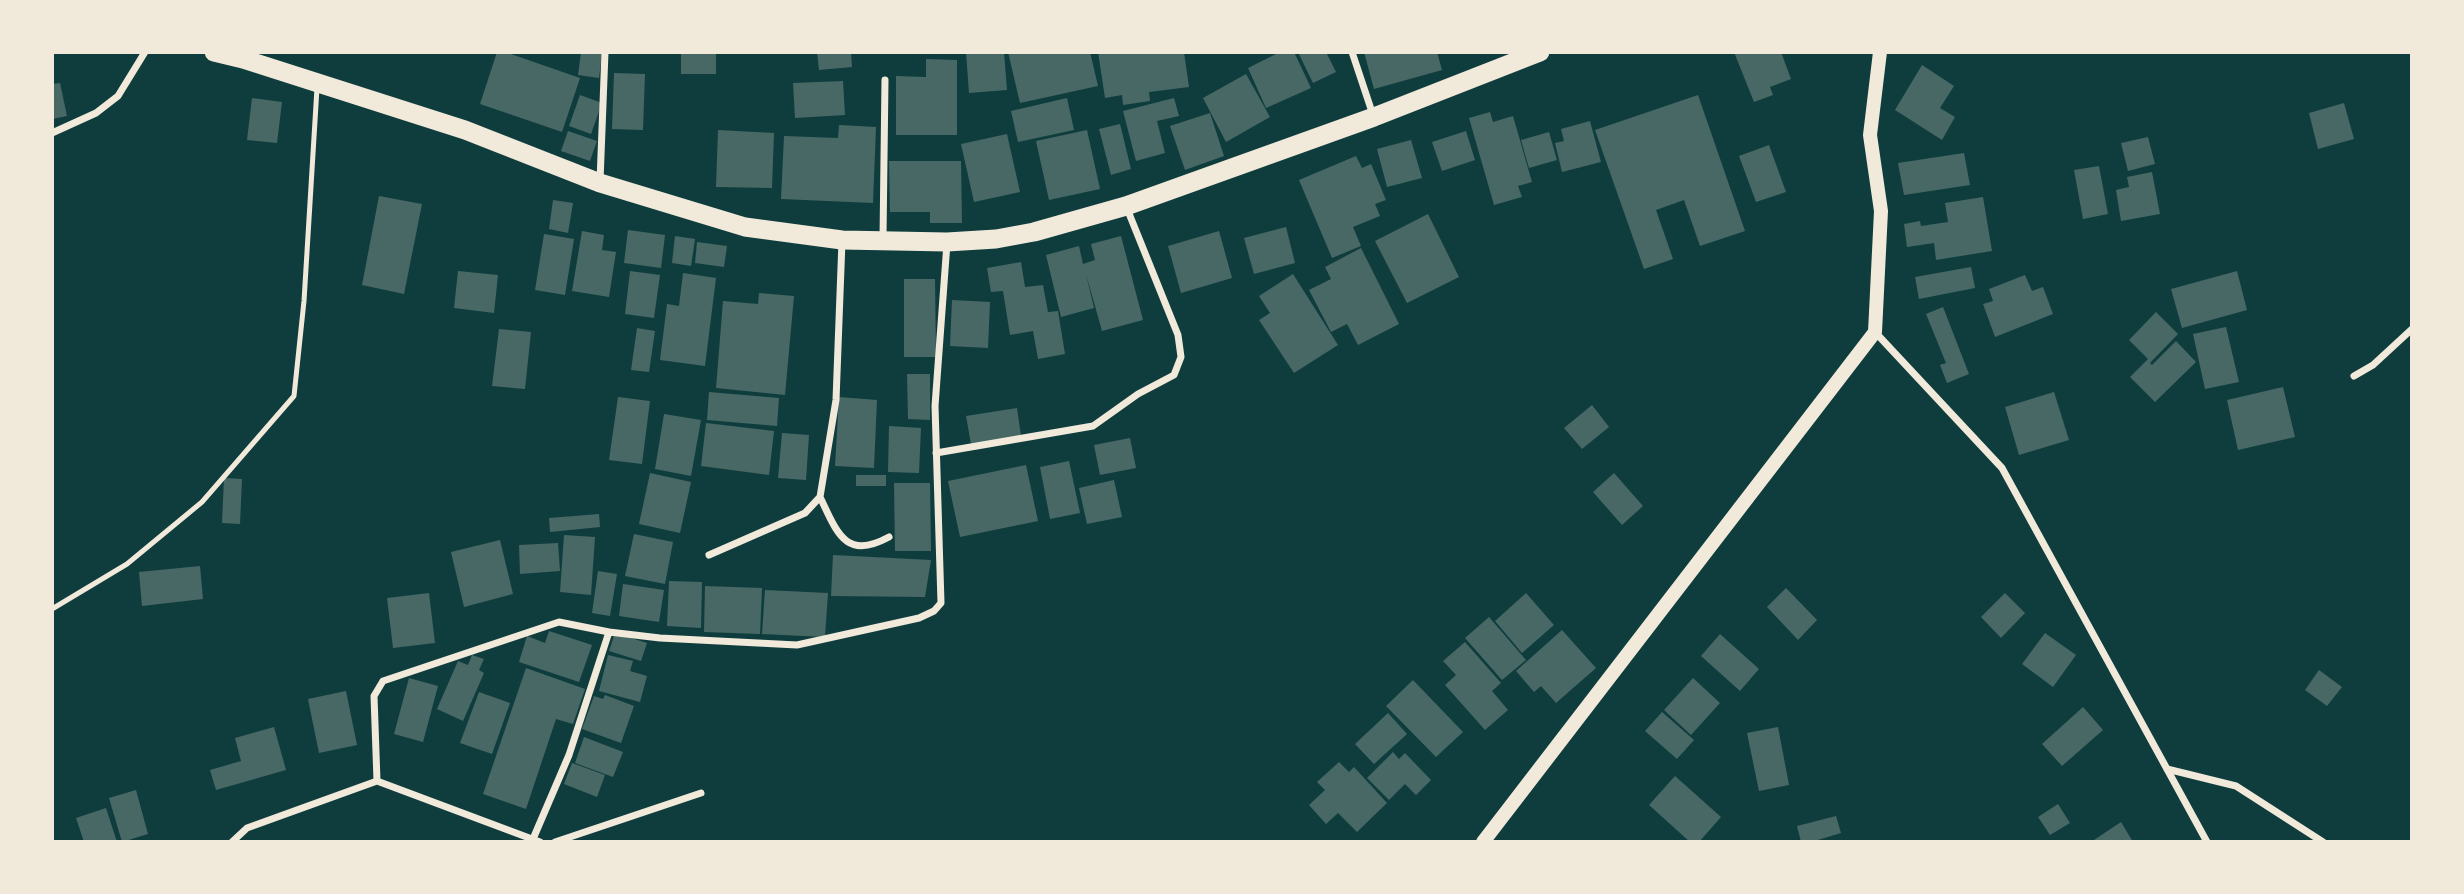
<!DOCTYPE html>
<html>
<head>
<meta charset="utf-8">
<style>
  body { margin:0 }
  #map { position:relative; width:2464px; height:894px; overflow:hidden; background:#0f3d3e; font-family:"Alegreya Sans",sans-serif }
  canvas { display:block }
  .frame { position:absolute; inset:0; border:54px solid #f1e9da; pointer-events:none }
</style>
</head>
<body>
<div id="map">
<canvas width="2464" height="894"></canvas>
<div class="frame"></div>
</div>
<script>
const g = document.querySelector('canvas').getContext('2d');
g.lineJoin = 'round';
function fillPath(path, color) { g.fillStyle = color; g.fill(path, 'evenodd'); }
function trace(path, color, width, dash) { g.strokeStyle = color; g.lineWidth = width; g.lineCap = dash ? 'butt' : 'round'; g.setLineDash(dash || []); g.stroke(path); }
fillPath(new Path2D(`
  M497,52h8l75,26 -18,54 -82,-28z
  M581,52l21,2 -3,24 -21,-3z
  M681,52h35v22h-35z
  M817,52h34l1,15 -33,3z
  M966,52h38l3,38 -38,3z
  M1008,52h82l8,34 -78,17z
  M1098,52h86l5,35 -40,5 1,9 -27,4 -1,-10 -17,3z
  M1280,52h14l17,36 -45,20 -18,-40z
  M1298,52h28l10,20 -23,11z
  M1364,52h73l5,18 -68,19z
  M1734,52h47l10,27 -21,8 3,8 -19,7z
  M926,59l31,1v75h-61v-59l30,1z
  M1922,65l32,21 -14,22 15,9 -13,23 -47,-30z
  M614,73l31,1 -2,56 -31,-1z
  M1246,74l24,43 -44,25 -23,-44z
  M843,81l2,34 -50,3 -2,-35z
  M60,83l7,33 -15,3v-35z
  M580,95l22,8 -11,31 -22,-8z
  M1698,95l47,136 -45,15 -16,-46 -28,10 17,49 -29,10 -49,-139z
  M252,98l30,4 -5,41 -30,-3z
  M1067,98l7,32 -56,12 -7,-31z
  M1174,98l5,18 -22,5 8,32 -29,8 -13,-50z
  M2344,103l10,36 -36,10 -9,-36z
  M1490,112l3,10 20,-6 19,66 -14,4 4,11 -28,8 -25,-87z
  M1210,113l14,43 -39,14 -15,-44z
  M1590,121l11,41 -39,10 -7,-29 9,-2 -3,-12z
  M1120,124l11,45 -20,6 -12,-46z
  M839,125l37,2 -3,76 -92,-4 3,-63 54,2z
  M718,130l56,3 -2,55 -56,-1z
  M1087,130l13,59 -51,11 -13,-59z
  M568,131l29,10 -7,20 -29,-10z
  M1466,131l9,29 -33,11 -10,-29z
  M1549,132l8,28 -28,8 -8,-28z
  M1007,134l13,58 -46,10 -13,-58z
  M2148,137l7,27 -27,7 -7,-28z
  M1411,140l11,38 -35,9 -10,-38z
  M1769,145l17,47 -30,10 -17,-46z
  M1964,153l6,32 -66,10 -6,-32z
  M1356,156l6,12 9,-4 15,36 -11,4 5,12 -27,11 8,19 -29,12 -33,-78z
  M889,161h72l1,62h-32v-11h-40z
  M2099,166l9,48 -25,5 -9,-49z
  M2152,172l8,42 -39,7 -5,-31 13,-3 -2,-10z
  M379,196l43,8 -18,90 -42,-9z
  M1983,197l9,54 -56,9 -2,-17 -27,4 -3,-23 16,-3 1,5 27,-4 -3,-19z
  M553,200l20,3 -5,30 -19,-4z
  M1428,214l31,63 -52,26 -32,-62z
  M1286,227l9,36 -41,11 -10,-36z
  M628,230l37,5 -4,33 -37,-5z
  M582,231l22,4 -2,15 14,2 -7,45 -37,-6z
  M1219,231l13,47 -51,15 -13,-47z
  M544,234l30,5 -9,56 -30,-5z
  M675,236l20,3 -4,27 -19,-3z
  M1121,236l22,84 -41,11 -16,-57 8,34 -33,9 -15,-62 33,-9 4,18 12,-4 -4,-16z
  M697,242l30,4 -3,21 -29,-4z
  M1361,248l38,76 -41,21 -11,-21 -16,8 -22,-42 22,-11 -6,-12z
  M1021,262l4,25 18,-2 5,27 10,-1 7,43 -27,5 -5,-28 -23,4 -7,-44 -12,1 -4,-24z
  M1971,267l4,21 -56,11 -4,-22z
  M458,271l40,4 -4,38 -40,-5z
  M630,271l30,4 -6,43 -29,-4z
  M2237,271l10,39 -65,18 -11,-39z
  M683,273l33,5 -11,88 -45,-6 7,-56 12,2z
  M1293,274l45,71 -44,28 -35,-53 11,-7 -11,-17z
  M2025,275l7,16 11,-4 10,27 -58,23 -12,-33 10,-3 -4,-12z
  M904,279h31l1,78h-32z
  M759,293l35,3 -9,99 -69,-7 7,-87 35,3z
  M952,300l38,2 -2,46 -38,-2z
  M1943,307l26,67 -22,9 -7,-18 6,-2 -20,-49z
  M2156,312l22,22 -28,29 2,2 24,-24 20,21 -41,40 -25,-25 18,-18 -19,-19z
  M2226,327l13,55 -34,7 -12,-55z
  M637,328l18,3 -6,41 -18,-2z
  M499,329l32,3 -6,57 -33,-3z
  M907,374h23v46l-22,-1z
  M2283,387l12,50 -57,13 -11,-50z
  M709,392l70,6 -2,28 -70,-6z
  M2054,392l15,48 -50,15 -14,-48z
  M618,397l32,4 -8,63 -33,-4z
  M839,397l38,3 -3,68 -39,-2z
  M1592,405l17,22 -27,22 -18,-21z
  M1017,408l4,28 -50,8 -5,-28z
  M664,414l37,6 -10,56 -36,-7z
  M706,423l68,8 -5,44 -68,-9z
  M889,426l32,2 -2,45 -31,-1z
  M782,433l27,2 -3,45 -28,-2z
  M1130,438l6,30 -36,7 -6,-30z
  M1069,461l11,52 -30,6 -10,-52z
  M1026,465l12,56 -78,16 -12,-56z
  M650,473l41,9 -11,51 -41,-9z
  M1614,473l29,33 -21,19 -29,-33z
  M856,475h30v11h-30z
  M224,478l18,1 -2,45 -18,-1z
  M1114,480l8,37 -35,7 -8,-36z
  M894,483h36l1,68h-36z
  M599,514l1,13 -50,5 -1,-14z
  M634,534l39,8 -8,42 -40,-8z
  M564,535l31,2 -4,58 -31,-3z
  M500,540l13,54 -49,13 -13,-55z
  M558,543l2,28 -40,3 -1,-29z
  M833,555l98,5 -6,37 -94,-1z
  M200,566l3,33 -61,7 -3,-34z
  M598,571l19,3 -7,42 -18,-3z
  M669,581l33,1 -1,46 -34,-2z
  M623,584l41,6 -5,32 -40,-6z
  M705,586l57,2 -2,46 -56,-2z
  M1786,588l31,32 -19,20 -31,-33z
  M765,590l63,3 -3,44 -63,-3z
  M429,593l6,50 -42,5 -6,-50z
  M1526,593l28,32 -32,28 -27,-32z
  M2005,593l20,20 -24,25 -20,-21z
  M1489,617l37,43 -24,20 -37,-42z
  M1562,630l34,38 -40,35 -15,-17 -7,6 -18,-21z
  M549,631l43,14 -13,37 -60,-20 8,-26 18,7z
  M615,633l32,10 -6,18 -32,-10z
  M2045,633l31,22 -23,32 -31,-23z
  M1720,634l39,35 -19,22 -39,-35z
  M1465,642l36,41 -9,8 16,19 -23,20 -40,-45 11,-10 -13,-14z
  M472,655l12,4 -5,11 5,3 -21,48 -26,-12 21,-48 10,4z
  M608,655l25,6 -3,10 17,5 -7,26 -41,-11z
  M526,668l59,21 -12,35 -17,-5 -30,90 -43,-15z
  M2319,670l23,17 -15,19 -22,-16z
  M409,678l29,8 -15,56 -29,-8z
  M1693,678l27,25 -29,32 -27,-25z
  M1413,680l50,52 -27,25 -50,-51z
  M346,691l11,54 -38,8 -11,-54z
  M479,692l31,11 -18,51 -32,-11z
  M605,695l29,11 -13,37 -39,-14 12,-33 9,3z
  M2083,707l20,23 -41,36 -20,-22z
  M1662,712l32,28 -17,19 -32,-28z
  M1388,713l19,21 -33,30 -19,-20z
  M274,727l12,43 -70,20 -6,-20 31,-9 -6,-23z
  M1778,727l11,58 -30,6 -12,-58z
  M584,737l39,15 -10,25 -38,-14z
  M1393,752l6,7 6,-6 26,27 -15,15 -11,-11 -16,16 -22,-22z
  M1339,762l10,10 5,-5 33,36 -30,29 -19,-19 -12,11 -17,-19 16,-15 -8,-8z
  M572,763l33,12 -8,22 -33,-13z
  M1675,776l46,41 -22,25h-9l-41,-37z
  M136,790l12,44 -26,8 -13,-44z
  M2058,804l12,19 -20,12 -12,-18z
  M106,808l11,34h-33l-8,-24z
  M1836,816l5,17 -30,9h-10l-4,-16z
  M2121,822l12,20h-42z`), '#486865');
trace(new Path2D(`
  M52,609l75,-45 75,-62 92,-106 10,-95 13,-213`), '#f1e9da', 5);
trace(new Path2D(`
  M1352,52l21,63
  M52,133l44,-20 22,-17 27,-44
  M600,181l5,-129
  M883,238l2,-158
  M1875,332l127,136 205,374
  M2354,376l19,-11 39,-36
  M936,453l157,-27 45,-32 36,-19 7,-18 -3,-22 -52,-129
  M820,497c17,35 25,64 69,40
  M709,555l96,-42 15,-16 16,-97 6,-159
  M609,632l51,6 137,7 122,-27 15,-7 7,-8 -6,-197 12,-163
  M2167,769l69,17 87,56
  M377,781l-3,-85 9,-15 176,-59 50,10 -40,123 -36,84
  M232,842l15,-14 130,-47 163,61
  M555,842l146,-49`), '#f1e9da', 7);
trace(new Path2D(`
  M1483,842l392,-510 6,-121 -11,-76 10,-83`), '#f1e9da', 14);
trace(new Path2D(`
  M214,52l29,7 222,71 135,53 145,44 97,13 105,2 49,-3 38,-7 92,-26 248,-89 166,-65`), '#f1e9da', 19);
</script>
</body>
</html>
